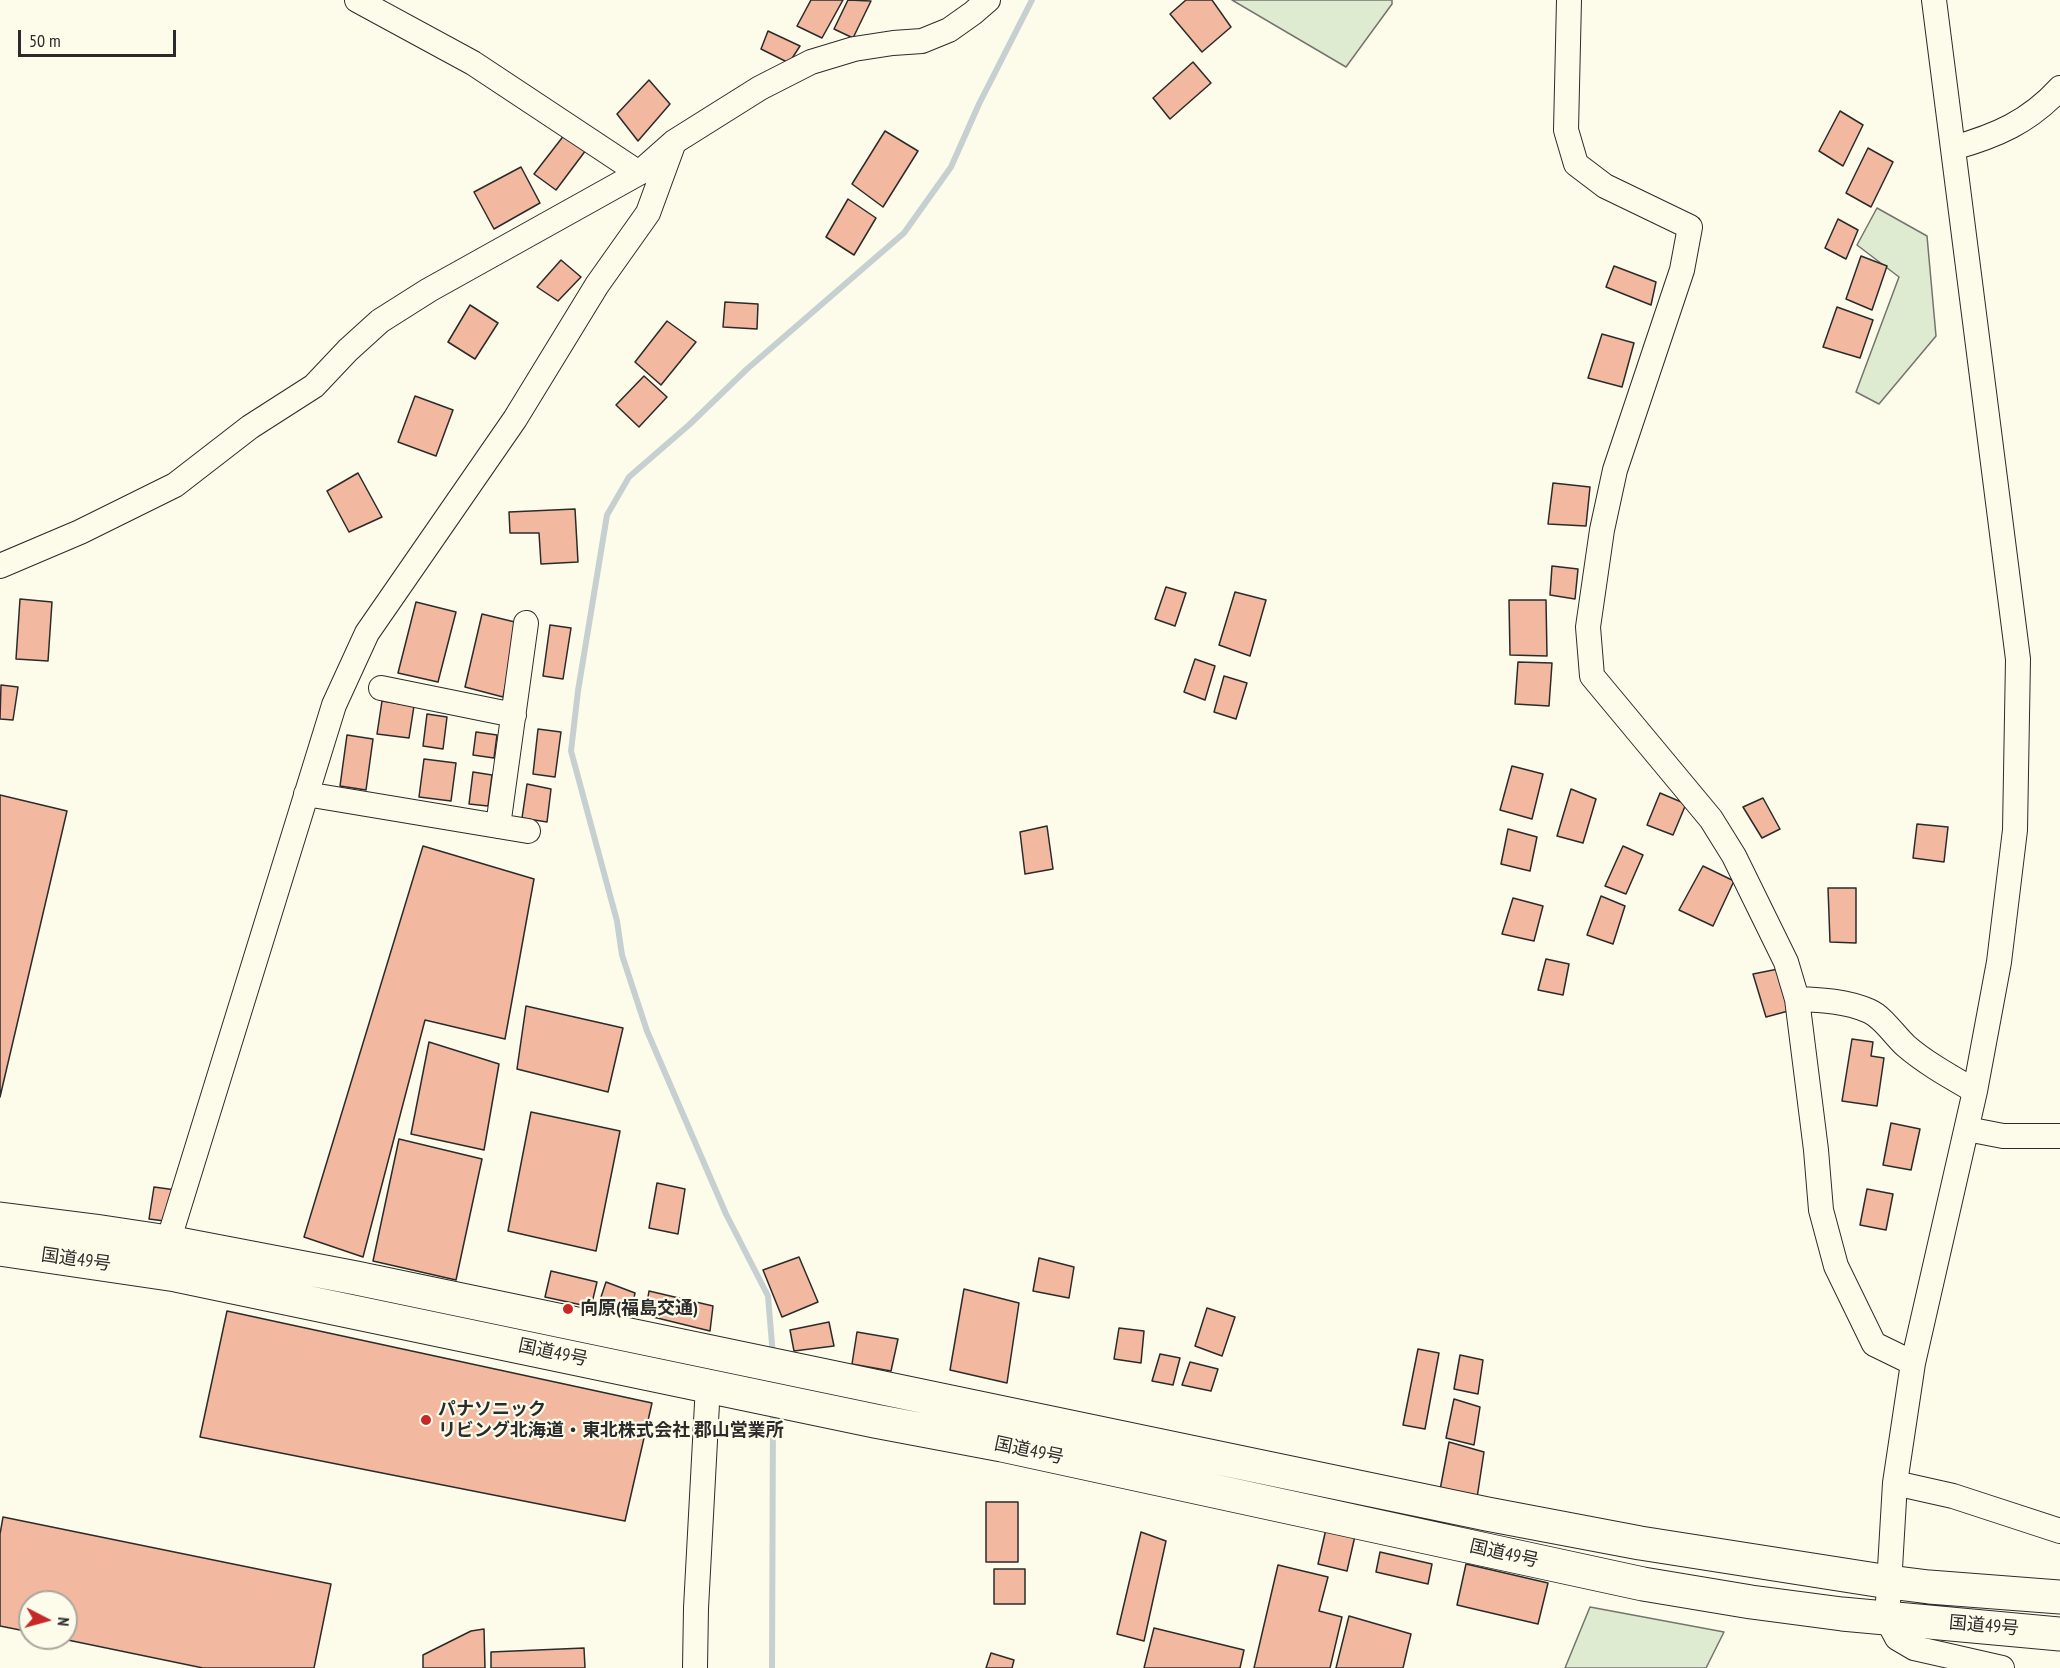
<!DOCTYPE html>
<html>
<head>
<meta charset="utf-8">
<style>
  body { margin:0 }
  #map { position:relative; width:2060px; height:1668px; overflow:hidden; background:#fdfbea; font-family:"PT Sans Narrow",sans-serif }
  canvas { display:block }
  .north { position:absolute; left:18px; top:1590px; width:60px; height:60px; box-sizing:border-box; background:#fdfbea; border:2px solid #a9a89e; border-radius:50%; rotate:96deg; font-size:16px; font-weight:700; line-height:24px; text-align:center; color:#2b2b2b }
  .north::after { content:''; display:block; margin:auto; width:21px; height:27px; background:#c62828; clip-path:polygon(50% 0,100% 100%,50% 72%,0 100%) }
  .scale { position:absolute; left:18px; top:30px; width:158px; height:27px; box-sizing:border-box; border:3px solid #2b2b2b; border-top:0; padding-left:8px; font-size:18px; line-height:21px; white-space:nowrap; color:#2b2b2b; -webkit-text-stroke:4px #fdfbea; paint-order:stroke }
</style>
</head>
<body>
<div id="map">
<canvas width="2060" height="1668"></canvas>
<div class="north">N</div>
<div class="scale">50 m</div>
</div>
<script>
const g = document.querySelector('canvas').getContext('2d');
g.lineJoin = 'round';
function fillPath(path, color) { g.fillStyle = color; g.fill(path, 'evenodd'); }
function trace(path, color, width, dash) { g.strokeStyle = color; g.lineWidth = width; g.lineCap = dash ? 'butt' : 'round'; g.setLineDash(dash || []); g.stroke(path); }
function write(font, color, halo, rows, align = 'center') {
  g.font = font + ' "PT Sans Narrow","Noto Sans JP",sans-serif'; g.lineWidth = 4.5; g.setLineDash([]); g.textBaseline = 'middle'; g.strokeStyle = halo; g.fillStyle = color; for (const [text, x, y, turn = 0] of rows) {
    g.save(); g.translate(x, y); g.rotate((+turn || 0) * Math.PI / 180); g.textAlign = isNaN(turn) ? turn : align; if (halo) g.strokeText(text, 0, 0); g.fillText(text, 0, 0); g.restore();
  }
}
const green = new Path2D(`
  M1232,0h160v4l-46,63z
  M1877,208l50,28 9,100 -57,68 -23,-12 43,-115 -42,-32z
  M1590,1607l134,25 -18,36h-141z`);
fillPath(green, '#deebd1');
trace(green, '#74746e', 1.5);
trace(new Path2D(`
  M773,1356l-5,-60 -42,-82 -79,-183 -25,-76 -5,-34 -46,-170 7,-60 29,-176 22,-38 61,-53 57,-55 157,-136 47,-66 28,-63 53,-104
  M772,1668l1,-257`), '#c7d0d0', 6);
const building = new Path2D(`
  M811,0h32l-21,38 -25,-12z
  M848,0l23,1 -18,37 -19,-9z
  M1186,0h26l19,27 -29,25 -32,-38z
  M768,31l32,15 -11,17 -28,-14z
  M1193,62l18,21 -41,36 -17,-21z
  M649,80l21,24 -32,37 -21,-27z
  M1840,111l23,14 -20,41 -24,-15z
  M885,131l33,20 -35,56 -31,-23z
  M565,134l21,16 -30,40 -22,-16z
  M1868,148l25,14 -22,45 -25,-14z
  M521,167l19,36 -46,26 -20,-37z
  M848,199l28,19 -22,37 -28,-18z
  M1838,219l20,11 -12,29 -21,-11z
  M1861,256l26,10 -15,44 -26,-11z
  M561,260l20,17 -23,24 -21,-14z
  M1614,266l42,16 -5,23 -45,-18z
  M725,302l33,2 -1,25 -34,-2z
  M470,305l28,18 -23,36 -27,-17z
  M1837,307l36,13 -13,38 -37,-11z
  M667,321l29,21 -35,43 -26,-23z
  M1602,334l32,9 -12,44 -34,-9z
  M644,376l23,21 -28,30 -23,-22z
  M415,396l38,14 -17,46 -38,-14z
  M358,473l24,44 -33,15 -22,-41z
  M1553,483l37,4 -4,39 -38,-2z
  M575,509l3,53 -37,2 -2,-31h-29l-1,-21z
  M1552,566l26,3 -3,30 -25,-4z
  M1166,587l20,6 -11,33 -20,-7z
  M1235,592l31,8 -16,56 -31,-11z
  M20,599l32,3 -4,59 -32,-2z
  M1509,600h37l1,56 -37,-1z
  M416,602l40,10 -18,70 -40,-9z
  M482,614l37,9 -16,74 -38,-10z
  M550,625l21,3 -8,51 -20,-3z
  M1195,659l20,7 -10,34 -21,-8z
  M1518,662l34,1 -3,43 -34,-2z
  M1224,676l23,7 -11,36 -22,-7z
  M1,685l17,2 -5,33 -13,-1z
  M382,701l32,5 -5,32 -32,-4z
  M427,714l20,3 -4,32 -20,-3z
  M538,729l23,3 -6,45 -22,-3z
  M476,732l21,3 -3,23 -21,-3z
  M347,735l26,4 -7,51 -26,-4z
  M424,759l32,4 -5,38 -32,-4z
  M1512,766l31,8 -11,45 -32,-9z
  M473,772l19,3 -4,31 -19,-2z
  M527,784l24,5 -4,33 -25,-4z
  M1571,789l25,10 -13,44 -26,-7z
  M1660,793l26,11 -13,31 -26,-10z
  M0,795l67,16 -67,286z
  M1763,798l17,31 -18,9 -19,-31z
  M1917,824l31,3 -4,35 -31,-4z
  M1047,826l6,43 -28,5 -5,-42z
  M1508,829l29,8 -7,34 -29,-7z
  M423,846l111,33 -29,160 -80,-19 -62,237 -59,-20z
  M1623,846l20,9 -17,39 -21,-8z
  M1703,866l31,15 -21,45 -34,-16z
  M1828,888h28v55l-26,-1z
  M1601,896l24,10 -12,38 -26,-9z
  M1513,898l30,8 -9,35 -32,-7z
  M1546,959l23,5 -6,31 -25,-5z
  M1783,968l9,42 -26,7 -13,-43z
  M526,1006l97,22 -15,64 -91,-23z
  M1852,1039l21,3 -2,14 13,2 -7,48 -35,-5z
  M429,1042l70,22 -15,86 -73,-16z
  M531,1112l89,19 -24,120 -88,-20z
  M1891,1123l29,6 -9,41 -28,-5z
  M399,1139l83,20 -26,121 -83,-19z
  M657,1183l28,6 -7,45 -29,-6z
  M154,1187l22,3 -4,32 -23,-3z
  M1867,1189l26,5 -7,36 -26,-5z
  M799,1257l19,45 -36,15 -19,-47z
  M1039,1258l35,9 -5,31 -36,-7z
  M551,1271l46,11 -6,25 -46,-10z
  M606,1282l29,11 -5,23 -32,-10z
  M964,1289l55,14 -12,80 -57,-13z
  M649,1291l64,15 -3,25 -65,-16z
  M1207,1308l28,9 -13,39 -27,-10z
  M227,1311l425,92 -27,118 -425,-84z
  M829,1322l5,24 -40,5 -4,-21z
  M1119,1328l25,3 -3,32 -27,-4z
  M857,1332l41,7 -7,32 -39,-7z
  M1418,1349l21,4 -14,76 -22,-4z
  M1160,1354l20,4 -7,27 -21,-4z
  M1460,1355l23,5 -5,34 -24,-5z
  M1190,1362l28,7 -7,22 -29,-6z
  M1454,1399l26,8 -6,38 -28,-7z
  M1449,1442l35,10 -7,46 -37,-8z
  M986,1502h32v60h-32z
  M3,1517l328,67 -17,84h-111l-145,-30h8v-36h-36v30l-30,-6v-92z
  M1326,1529l29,7 -8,35 -29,-7z
  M1141,1532l25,9 -22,100 -27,-7z
  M1380,1552l52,12 -4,20 -52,-12z
  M1466,1564l82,19 -10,41 -81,-19z
  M1278,1565l50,12 -9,34 23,6 -12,51h-76z
  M994,1569h31v35h-31z
  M1349,1616l62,18 -8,34h-67z
  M1154,1628l90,22 -4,18h-96z
  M484,1629l1,39h-62v-13l48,-24z
  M584,1648l1,20h-94v-16z
  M991,1653l23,7 -2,8h-26z`);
fillPath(building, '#f2b8a0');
trace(building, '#2b2b2b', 1.5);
const minor = new Path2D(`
  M357,0l116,63 166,110
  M1569,0l-3,130 10,34 29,22 85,41 -8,43 -67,200 -13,60 -14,97 4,49 119,143 23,37 52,106 11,37 19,151 5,60 15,56 38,78 39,19
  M1934,0l84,659 -3,171 -16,132 -24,129 -62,272 -18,120 -8,136 10,19 17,10 88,20
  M1953,148c43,-12 76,-26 107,-60
  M0,566l80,-34 95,-47 75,-58 64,-41 34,-36 32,-29 49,-31 210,-117 35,-31 86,-54 51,-26 43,-13 39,-6 29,-2 27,-11 24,-17 15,-13
  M381,688l133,27
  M306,794l222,37
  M498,826l28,-203
  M1797,999c25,1 49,2 72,12 14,6 25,24 37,35 21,18 45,31 69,45
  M1967,1129l36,7h57
  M168,1242l166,-537 33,-72 148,-214 82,-134 51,-72 26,-71
  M1895,1483l58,13 107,35
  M695,1668l1,-60 12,-223`);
const highway = new Path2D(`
  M0,1219l95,12 73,11 188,36 1131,236 153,29 249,39 40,5 131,10
  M0,1249l176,26 699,146 127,24 641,139 108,18 91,12 218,20`);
trace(minor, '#2b2b2b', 26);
trace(highway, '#2b2b2b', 35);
trace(minor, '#fdfbea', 24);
trace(highway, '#fdfbea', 33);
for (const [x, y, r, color] of [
  [568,1309,6,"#c62828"],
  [426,1420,6,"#c62828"]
]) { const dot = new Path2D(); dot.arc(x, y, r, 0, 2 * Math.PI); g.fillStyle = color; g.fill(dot); trace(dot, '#fdfbea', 2); }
write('18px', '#2b2b2b', '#fdfbea', [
  ["国道49号",76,1260,8],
  ["国道49号",553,1353,12],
  ["国道49号",1029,1451,12],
  ["国道49号",1504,1554,13],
  ["国道49号",1984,1626,5]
]);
write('bold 18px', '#2b2b2b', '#fdfbea', [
  ["向原(福島交通)",580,1309],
  ["パナソニック",438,1410],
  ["リビング北海道・東北株式会社 郡山営業所",438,1431]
], 'left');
</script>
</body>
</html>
